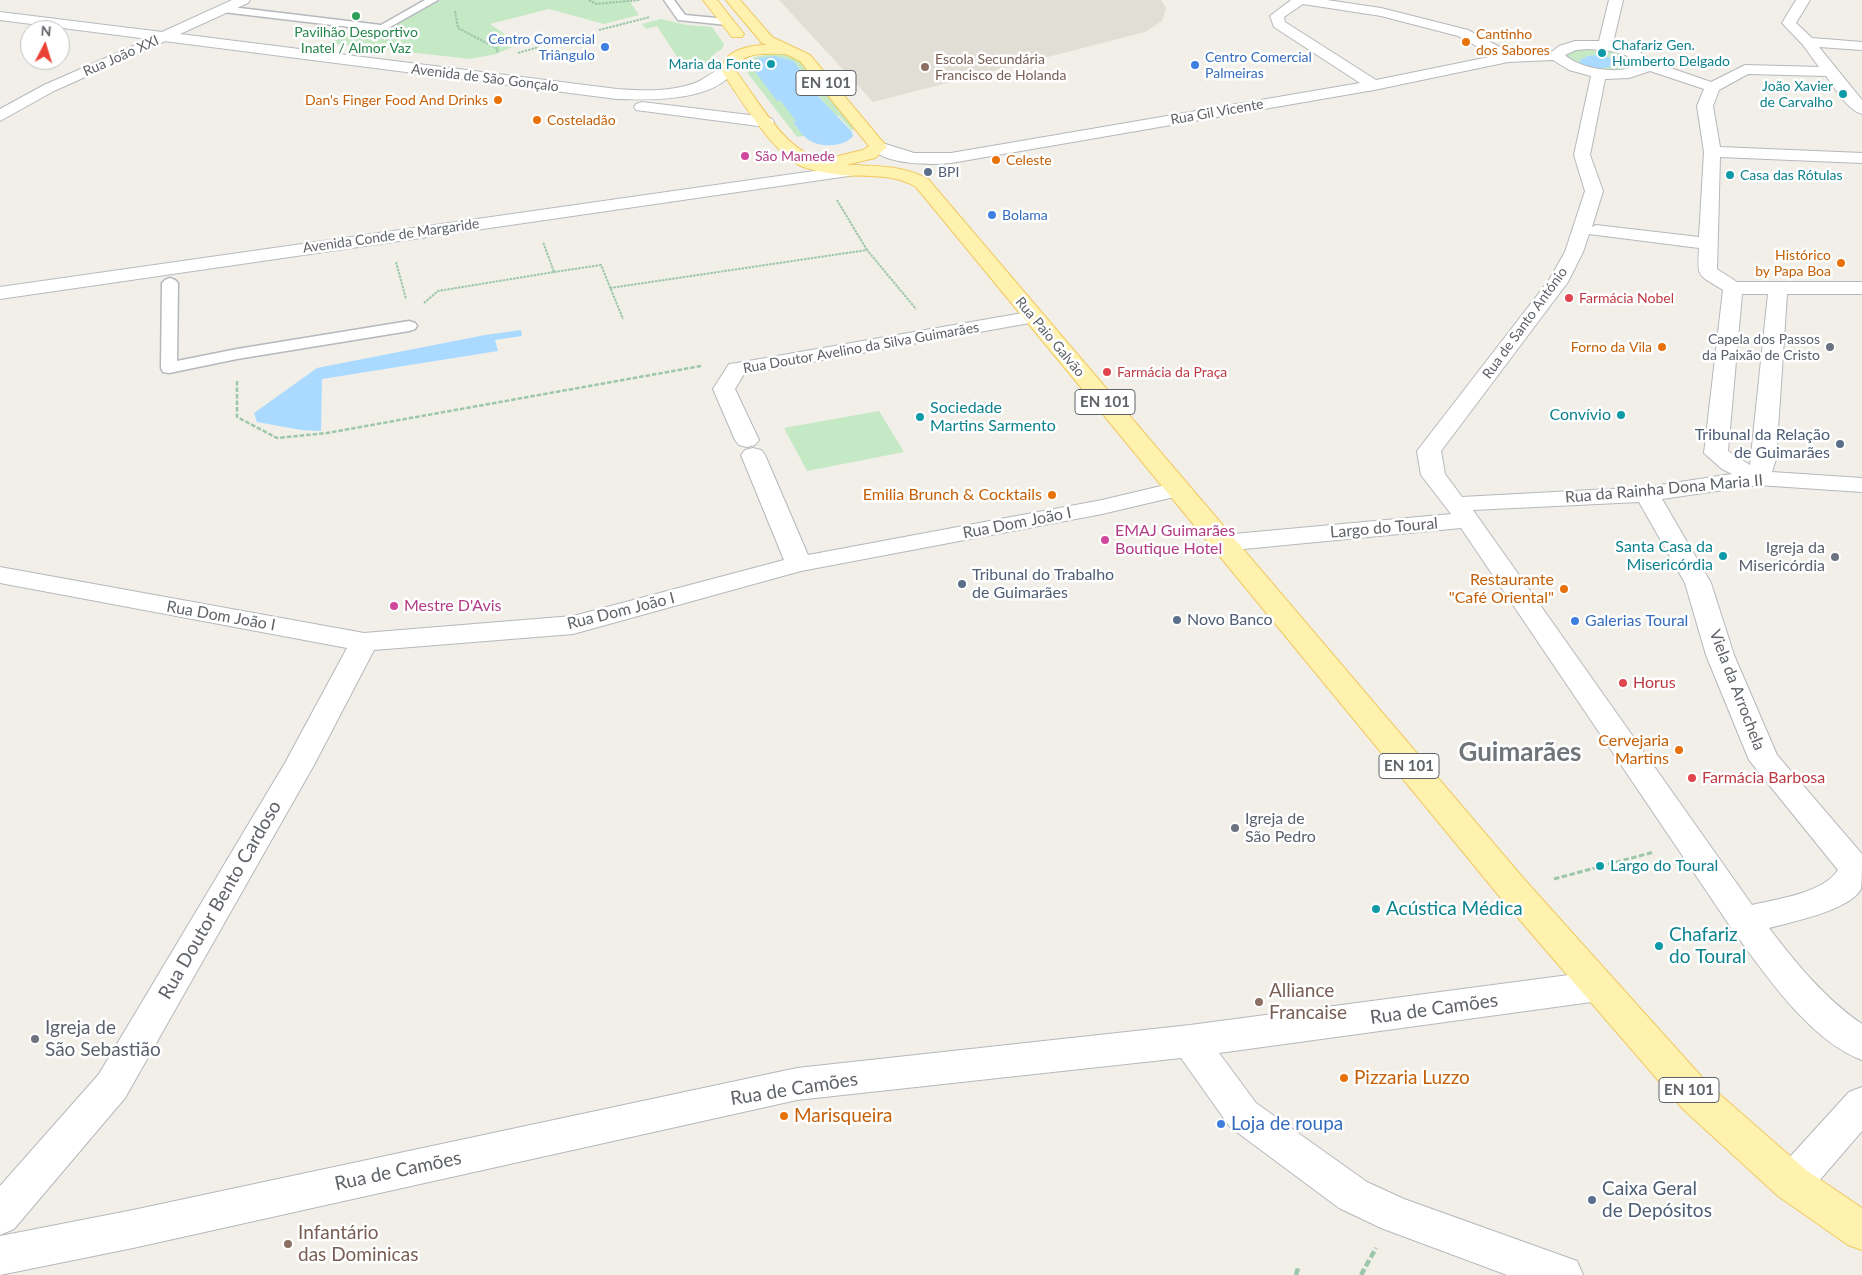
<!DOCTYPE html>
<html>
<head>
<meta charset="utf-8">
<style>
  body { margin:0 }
  #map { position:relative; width:1862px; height:1275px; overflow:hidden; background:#f1efe8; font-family:Lato,sans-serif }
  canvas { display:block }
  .north { position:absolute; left:20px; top:20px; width:50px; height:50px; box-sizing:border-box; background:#fff; border:1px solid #bfc1c3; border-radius:50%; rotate:5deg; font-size:14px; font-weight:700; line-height:20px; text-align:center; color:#5f6368 }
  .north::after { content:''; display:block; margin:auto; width:18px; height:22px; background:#ea4335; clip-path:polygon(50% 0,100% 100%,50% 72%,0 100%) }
</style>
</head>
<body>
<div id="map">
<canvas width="1862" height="1275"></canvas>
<div class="north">N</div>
</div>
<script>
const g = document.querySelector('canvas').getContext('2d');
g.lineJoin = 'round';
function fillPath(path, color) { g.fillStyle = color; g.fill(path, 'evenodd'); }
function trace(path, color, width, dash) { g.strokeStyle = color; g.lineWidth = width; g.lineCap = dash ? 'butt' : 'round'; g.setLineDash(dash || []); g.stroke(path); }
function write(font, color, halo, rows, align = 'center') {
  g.font = font + ' Lato,sans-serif'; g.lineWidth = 5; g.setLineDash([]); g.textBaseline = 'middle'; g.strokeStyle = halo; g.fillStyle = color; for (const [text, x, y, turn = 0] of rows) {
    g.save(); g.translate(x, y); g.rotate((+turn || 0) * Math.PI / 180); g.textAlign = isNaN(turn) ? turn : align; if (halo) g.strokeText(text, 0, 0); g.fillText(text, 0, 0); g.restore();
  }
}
fillPath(new Path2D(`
  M779,0h382l5,8 -4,13 -17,11 -272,70z`), '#e1ded6');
fillPath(new Path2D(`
  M441,0h188l10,15 -35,9 -55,-15 -59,15 29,20 -23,10 -26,5 -143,-16 22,-11 36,-1z
  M661,19l26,6 25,2 12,17 -2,5 -8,5 -5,9 -26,3 -26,-40 -11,3 -4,-5 -4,1z
  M1581,49c17,0 38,1 50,13v4l-12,5 -33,-2 -22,-14 9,-5z
  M769,54l20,1 11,6 59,68 -8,1 -12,-14 -3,1 -18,-22 3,-1c-16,-18 -26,-39 -52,-37 -7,0 -14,2 -19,7l1,2 26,34h3l17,21 -4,1 11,14 -7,1 -54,-70v-3l8,-6z
  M879,411l25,41 -97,19 -23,-43z`), '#c5e8c5');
fillPath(new Path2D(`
  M1596,55l12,2 6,4 -3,6 -16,2 -15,-5v-4l8,-4z
  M775,56l18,5 28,34 -3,1 34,36 1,4c-8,11 -33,12 -44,4 -7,-4 -11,-12 -16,-18l3,-1 -16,-21 -3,1 -26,-35 -1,-2 9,-6z
  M521,330l1,6 -27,4 3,11 -176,28 -1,52 -20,-1 -44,-8 -3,-9 63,-45 168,-33z`), '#aadaff');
const lane = new Path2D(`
  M425,0h13l-55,31 -160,-19 -5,-3 5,-3 158,19z
  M664,0h10l11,15 42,4 5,3 -5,3 -49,-5z
  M170,278l5,2 3,3 -1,78 60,-12 172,-28 6,2 2,3 -2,3 -6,2 -172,28 -68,14 -6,-1 -2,-4 1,-85 3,-3z`);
const street = new Path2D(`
  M1291,0h36l54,8 87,22 43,23 42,-2 6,-5 16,-5h24l10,-41h14l-10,43c15,3 29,8 40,19l58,20 34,-17 74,2 -16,-22 -21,-22 14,-23h14l-14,23 16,15 50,4v8l-43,-3 43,53v14c-15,-4 -27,-26 -36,-38l-78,-2 -29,16 -6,16 7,41 142,6v10l-142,-6 -3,112 20,13h125v12h-75l-11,165 -4,13 90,6v14l-104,-7 -96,14 49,84 23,72 43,100 85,99c0,10 0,26 -1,35 -11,21 -69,33 -92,39 27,35 56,71 93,96v36c-52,-19 -98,-87 -130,-131l-271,-401 -238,23 -9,-3 -4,-5 4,-5 9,-3 228,-21 -30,-39 -4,-24 132,-171 16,-28 20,-61 -11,-36 17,-79 -22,-6 -16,-10 -45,2 -134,28 -423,73c-20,2 -68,2 -80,-16l2,-4 6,-1 35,11h37l409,-70 -86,-56 -4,-11zM1303,4l78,12 77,20 36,20 -118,24 -91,-58 -1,-5zM1588,49c17,1 39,2 51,15 -17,12 -59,5 -74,-9l11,-5zM1650,71l54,18 -7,17 7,46 -5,85 -103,-12 -4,2 11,-36 -13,-36 15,-76 24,-1zM1589,234l110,14c-2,31 -1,26 24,42l-19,163 18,16 10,5 -85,13 -185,10 -17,-23 -4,-23 127,-169 15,-30zM1742,294h26l-18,171 -22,-14zM1639,502l46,81 21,72 43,105 89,110c-15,23 -60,29 -86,35l-279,-395z
  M165,32l5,1 2,3 -2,3 -116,52 -54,30v-12l44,-24z
  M1034,311l7,2 3,4 -3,4 -297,53 -9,15 24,51 -4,5 -8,2 -8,-2 -4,-5 -22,-51 16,-25 8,-1z
  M753,448l8,2 4,5 43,100 294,-55 76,-18 9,2 3,5 -3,5 -85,20 -301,57 -228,63 -199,16 -60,115 -189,333 -111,131 -14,6v-49l99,-112 186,-311 62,-115 -347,-65v-16l364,66 209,-17 211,-56 -43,-105 4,-5z
  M1599,971l12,5 6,10 -6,10 -12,5 -380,52 37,50 111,79 37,17 173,62 6,14h-76l-126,-47 -42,-20 -109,-81 -49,-69 -384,42 -664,148 -133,27v-39l133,-26 664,-142 393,-43z
  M1862,1087v44l-56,65 -14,5 -14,-5 -6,-13 6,-13 71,-78z`);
const secondary = new Path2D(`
  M232,0h18l-2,3 -68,31 437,55c26,2 53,3 78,-6 12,-4 25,-19 38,-16l2,3c-22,32 -84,30 -118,29l-617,-79v-8l162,20z
  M642,102l124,15 6,2 2,3 -2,3 -6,2 -130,-17 -2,-3 2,-3z
  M856,165l6,1 3,4 -3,4 -862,125v-12z`);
const primary = new Path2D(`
  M703,0h14l27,34 -2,3h-10z
  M726,0h14l32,37 38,18 77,92 -12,11 -29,7c29,1 56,0 82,14l596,700 185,206 97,85 56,38v42l-14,-5 -70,-49 -95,-87 -183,-212 -584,-710c-24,-14 -48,-10 -74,-12 -14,-2 -29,-4 -41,-9 -29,-14 -62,-69 -80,-96 3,-20 29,-25 46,-25l-5,-2zM786,54l14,7 69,85 -6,4 -29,7 -2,4 1,2c-46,-6 -72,-59 -98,-93 5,-20 35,-16 51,-16z`);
trace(lane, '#b5b8bc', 3);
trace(street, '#b5b8bc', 2);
trace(secondary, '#b6babf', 2);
trace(primary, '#f2c960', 2);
trace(new Path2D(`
  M589,0l7,4 44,-4
  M455,11l3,17 40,21 -1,3
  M599,30l51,-13
  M518,53l21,-6
  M837,200l30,50
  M396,262l10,37
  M554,272l47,-7 22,54
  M610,288l257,-38 49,59
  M424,303l14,-12 116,-19 -11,-30`), '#9cc7a9', 2, [2.5, 1]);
trace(new Path2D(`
  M237,381v36l40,21 50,-5 374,-67`), '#9cc7a9', 2.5, [4.5, 2]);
trace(new Path2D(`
  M1554,879l100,-27`), '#9cc7a9', 3, [5.5, 2.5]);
trace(new Path2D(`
  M1296,1275l2,-7
  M1361,1275l15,-27`), '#9cc7a9', 4.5, [7, 3]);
fillPath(lane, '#fff');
fillPath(street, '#fff');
fillPath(secondary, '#fff');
fillPath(primary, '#fff2af');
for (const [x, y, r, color] of [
  [356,16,5,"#2e9e5b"],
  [1466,42,5,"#e8710a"],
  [605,47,5,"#3f7fe0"],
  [1602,53,5,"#0f9aa8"],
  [771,64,5,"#0f9aa8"],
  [1195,65,5,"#3f7fe0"],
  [925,67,5,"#8d6e63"],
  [1843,94,5,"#0f9aa8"],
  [498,100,5,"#e8710a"],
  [537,120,5,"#e8710a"],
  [745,156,5,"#d1479c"],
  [996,160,5,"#e8710a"],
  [928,172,5,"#5c6f8a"],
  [1730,175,5,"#0f9aa8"],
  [992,215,5,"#3f7fe0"],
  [1841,263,5,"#e8710a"],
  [1569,298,5,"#e0444e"],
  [1662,347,5,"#e8710a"],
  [1830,347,5,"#6b7280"],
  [1107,372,5,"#e0444e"],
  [1621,415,5,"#0f9aa8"],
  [920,417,5,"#0f9aa8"],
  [1840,444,5,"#5c6f8a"],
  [1052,495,5,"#e8710a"],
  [1105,540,5,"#d1479c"],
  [1723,556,5,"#0f9aa8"],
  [1835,557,5,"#6b7280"],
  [962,584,5,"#5c6f8a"],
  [1564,589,5,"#e8710a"],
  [394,606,5,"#d1479c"],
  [1177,620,5,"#5c6f8a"],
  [1575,621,5,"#3f7fe0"],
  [1623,683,5,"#e0444e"],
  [1679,750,5,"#e8710a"],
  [1692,778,5,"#e0444e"],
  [1235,828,5,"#6b7280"],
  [1600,866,5,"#0f9aa8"],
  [1376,909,5,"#0f9aa8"],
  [1659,946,5,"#0f9aa8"],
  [1259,1002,5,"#8d6e63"],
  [35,1039,5,"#6b7280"],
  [1344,1078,5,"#e8710a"],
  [784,1116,5,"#e8710a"],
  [1221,1124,5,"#3f7fe0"],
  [1592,1200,5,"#5c6f8a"],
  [288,1244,5,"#8d6e63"]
]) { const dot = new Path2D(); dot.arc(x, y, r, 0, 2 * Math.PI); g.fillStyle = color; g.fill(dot); trace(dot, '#fff', 2); }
write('14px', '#27864d', '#fff', [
  ["Pavilhão Desportivo",356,32],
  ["Inatel / Almor Vaz",356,48]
]);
write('14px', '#c56008', '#fff', [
  ["Cantinho",1476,34],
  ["dos Sabores",1476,50],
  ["Dan's Finger Food And Drinks",488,100,"right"],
  ["Costeladão",547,120],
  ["Celeste",1006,160],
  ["Histórico",1831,255,"right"],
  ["by Papa Boa",1831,271,"right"],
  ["Forno da Vila",1652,347,"right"]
], 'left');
write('14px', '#366cbe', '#fff', [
  ["Centro Comercial",595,39,"right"],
  ["Triângulo",595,55,"right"],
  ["Centro Comercial",1205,57],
  ["Palmeiras",1205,73],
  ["Bolama",1002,215]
], 'left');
write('14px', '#0d838f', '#fff', [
  ["Chafariz Gen.",1612,45],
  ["Humberto Delgado",1612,61],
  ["Maria da Fonte",761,64,"right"],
  ["João Xavier",1833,86,"right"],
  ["de Carvalho",1833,102,"right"],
  ["Casa das Rótulas",1740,175]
], 'left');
write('14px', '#5f6368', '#fff', [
  ["Rua João XXI",121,56,-24],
  ["Avenida de São Gonçalo",485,78,7],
  ["Rua Gil Vicente",1217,112,-10],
  ["Avenida Conde de Margaride",391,236,-8],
  ["Rua de Santo António",1525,323,-54],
  ["Rua Paio Galvão",1050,337,50],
  ["Rua Doutor Avelino da Silva Guimarães",861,348,-10]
]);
write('14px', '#785e54', '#fff', [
  ["Escola Secundária",935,59],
  ["Francisco de Holanda",935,75]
], 'left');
write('14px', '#b23c85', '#fff', [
  ["São Mamede",755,156]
], 'left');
write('14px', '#4e5e75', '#fff', [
  ["BPI",938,172]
], 'left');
write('14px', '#be3a42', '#fff', [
  ["Farmácia Nobel",1579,298],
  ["Farmácia da Praça",1117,372]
], 'left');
write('14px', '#5b616d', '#fff', [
  ["Capela dos Passos",1820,339],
  ["da Paixão de Cristo",1820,355]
], 'right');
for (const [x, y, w] of [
  [826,83,60],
  [1105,402,60],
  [1409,766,60],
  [1689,1090,60]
]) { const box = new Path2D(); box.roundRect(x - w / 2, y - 12.5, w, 25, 4); g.fillStyle = '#fff'; g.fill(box); trace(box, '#5f6368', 1); }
write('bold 15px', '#5f6368', null, [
  ["EN 101",826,83],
  ["EN 101",1105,402],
  ["EN 101",1409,766],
  ["EN 101",1689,1090]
]);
write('16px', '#0d838f', '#fff', [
  ["Sociedade",930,408],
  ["Martins Sarmento",930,426],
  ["Convívio",1611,415,"right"],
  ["Santa Casa da",1713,547,"right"],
  ["Misericórdia",1713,565,"right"],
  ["Largo do Toural",1610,866]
], 'left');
write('16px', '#4e5e75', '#fff', [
  ["Tribunal da Relação",1830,435,"right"],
  ["de Guimarães",1830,453,"right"],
  ["Tribunal do Trabalho",972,575],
  ["de Guimarães",972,593],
  ["Novo Banco",1187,620]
], 'left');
write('16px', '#5f6368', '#fff', [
  ["Rua da Rainha Dona Maria II",1664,489,-5],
  ["Rua Dom João I",1017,523,-11],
  ["Largo do Toural",1384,528,-5],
  ["Rua Dom João I",621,611,-14],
  ["Rua Dom João I",221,616,10],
  ["Viela da Arrochela",1737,690,69]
]);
write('16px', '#c56008', '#fff', [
  ["Emilia Brunch & Cocktails",1042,495],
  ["Restaurante",1554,580],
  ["\"Café Oriental\"",1554,598],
  ["Cervejaria",1669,741],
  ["Martins",1669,759]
], 'right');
write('16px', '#b23c85', '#fff', [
  ["EMAJ Guimarães",1115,531],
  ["Boutique Hotel",1115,549],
  ["Mestre D'Avis",404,606]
], 'left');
write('16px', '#5b616d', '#fff', [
  ["Igreja da",1825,548],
  ["Misericórdia",1825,566],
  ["Igreja de",1245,819,"left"],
  ["São Pedro",1245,837,"left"]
], 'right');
write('16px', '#366cbe', '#fff', [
  ["Galerias Toural",1585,621]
], 'left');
write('16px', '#be3a42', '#fff', [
  ["Horus",1633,683],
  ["Farmácia Barbosa",1702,778]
], 'left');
write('19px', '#5f6368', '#fff', [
  ["Rua Doutor Bento Cardoso",220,900,-60],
  ["Rua de Camões",1434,1009,-8],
  ["Rua de Camões",794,1089,-9],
  ["Rua de Camões",398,1171,-12]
]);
write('19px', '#0d838f', '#fff', [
  ["Acústica Médica",1386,909],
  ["Chafariz",1669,935],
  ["do Toural",1669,957]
], 'left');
write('19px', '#785e54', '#fff', [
  ["Alliance",1269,991],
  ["Francaise",1269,1013],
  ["Infantário",298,1233],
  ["das Dominicas",298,1255]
], 'left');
write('19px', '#5b616d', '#fff', [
  ["Igreja de",45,1028],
  ["São Sebastião",45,1050]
], 'left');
write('19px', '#c56008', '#fff', [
  ["Pizzaria Luzzo",1354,1078],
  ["Marisqueira",794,1116]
], 'left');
write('19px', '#366cbe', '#fff', [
  ["Loja de roupa",1231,1124]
], 'left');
write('19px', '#4e5e75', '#fff', [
  ["Caixa Geral",1602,1189],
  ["de Depósitos",1602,1211]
], 'left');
write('bold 26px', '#70757a', '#fff', [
  ["Guimarães",1520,753]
]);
</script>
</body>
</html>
